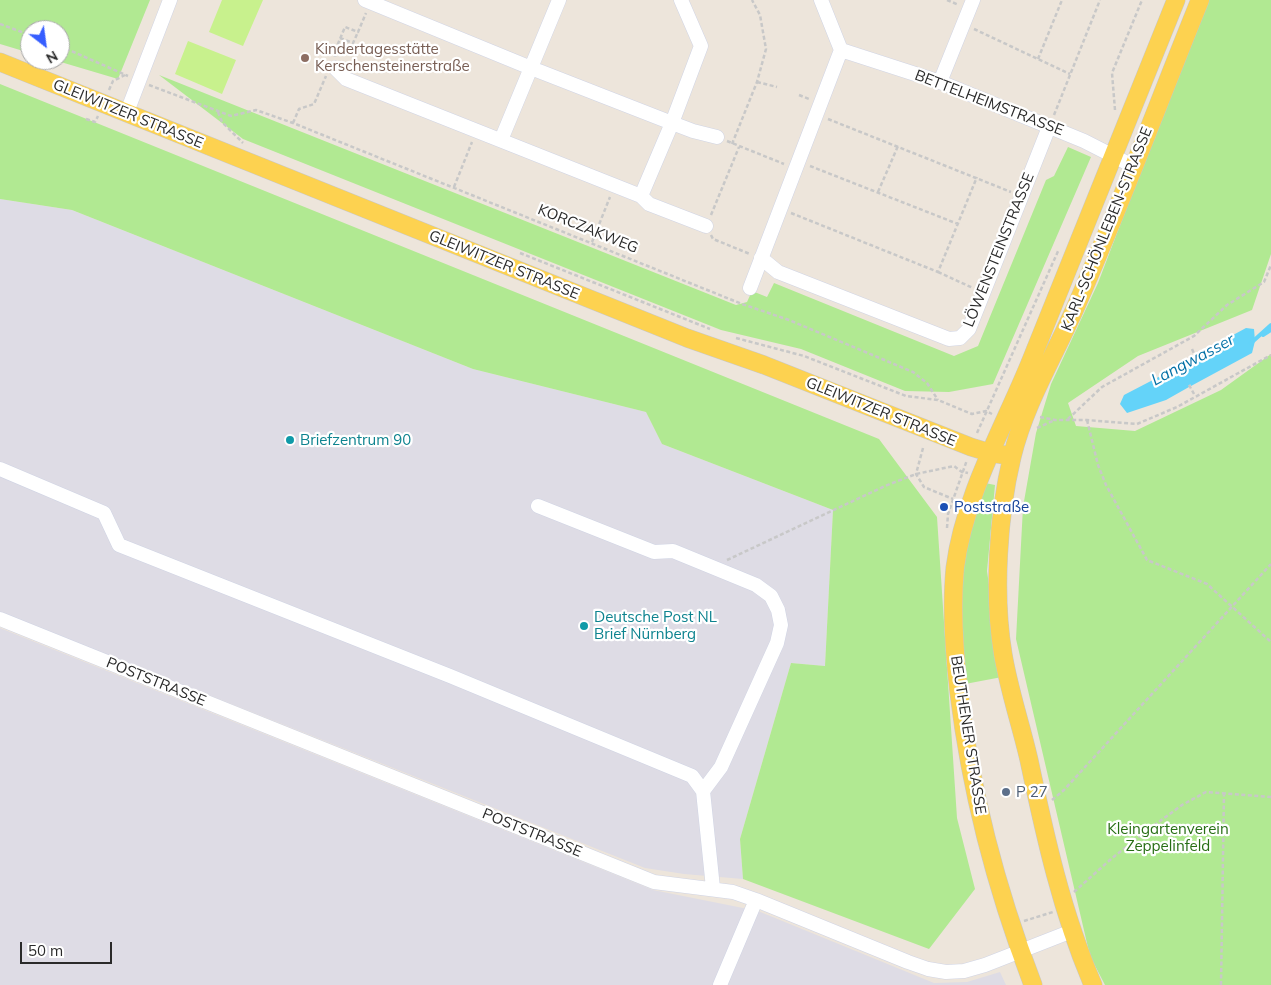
<!DOCTYPE html>
<html>
<head>
<meta charset="utf-8">
<style>
  body { margin:0 }
  #map { position:relative; width:1271px; height:985px; overflow:hidden; background:#ede5db; font-family:Mulish,sans-serif }
  canvas { display:block }
  .north { position:absolute; left:20px; top:20px; width:50px; height:50px; box-sizing:border-box; background:#fff; border:1px solid #aaa; border-radius:50%; rotate:150deg; font-size:14px; font-weight:700; line-height:20px; text-align:center; color:#2a2a2a }
  .north::after { content:''; display:block; margin:auto; width:18px; height:22px; background:#365eff; clip-path:polygon(50% 0,100% 100%,50% 72%,0 100%) }
  .scale { position:absolute; left:20px; top:942px; width:92px; height:22px; box-sizing:border-box; border:2px solid #2a2a2a; border-top:0; padding-left:6px; font-size:15px; line-height:18px; white-space:nowrap; color:#2a2a2a; -webkit-text-stroke:4px #fff; paint-order:stroke }
</style>
</head>
<body>
<div id="map">
<canvas width="1271" height="985"></canvas>
<div class="north">N</div>
<div class="scale">50 m</div>
</div>
<script>
const g = document.querySelector('canvas').getContext('2d');
g.lineJoin = 'round';
function fillPath(path, color) { g.fillStyle = color; g.fill(path, 'evenodd'); }
function trace(path, color, width, dash) { g.strokeStyle = color; g.lineWidth = width; g.lineCap = dash ? 'butt' : 'round'; g.setLineDash(dash || []); g.stroke(path); }
function write(font, color, halo, rows, align = 'center') {
  g.font = font + ' Mulish,sans-serif'; g.lineWidth = 4.5; g.setLineDash([]); g.textBaseline = 'middle'; g.strokeStyle = halo; g.fillStyle = color; for (const [text, x, y, turn = 0] of rows) {
    g.save(); g.translate(x, y); g.rotate((+turn || 0) * Math.PI / 180); g.textAlign = isNaN(turn) ? turn : align; if (halo) g.strokeText(text, 0, 0); g.fillText(text, 0, 0); g.restore();
  }
}
fillPath(new Path2D(`
  M0,199l72,11 401,159 173,43 16,32 171,66 -8,156 -34,-3 -51,176 3,40 -59,-5 -39,-6 -645,-256z
  M0,628l653,262 105,21 176,72 33,-1 33,-10 6,13h-1006z`), '#dedce5');
fillPath(new Path2D(`
  M0,0h150l-32,79 -64,-19h6v-30h-30v23l-30,-9z
  M1209,0h62v254l-19,56 -114,46 -70,47 8,23 59,5 86,-41 50,-36v631h-166l-15,-29 -74,-317 7,-132 13,-74 15,-49 47,-101 64,-168z
  M159,75l577,230 11,-3 5,-11 15,6 7,-14 180,73 24,-10 68,-166 8,-4 14,-29 23,10 -98,227 -44,8 -44,-1 -104,-42 -80,-19 -478,-191z
  M0,84l879,355 58,78 20,301 18,71 -46,60 -186,-70 -3,-40 51,-176 34,3 8,-156 -171,-66 -16,-32 -173,-43 -401,-159 -72,-11z
  M985,483l10,2 -8,86 15,106 -37,7c-3,-38 -7,-77 -3,-116 3,-29 14,-57 23,-85z`), '#b1e992');
fillPath(new Path2D(`
  M222,0h41l-20,46 -34,-14z
  M188,41l48,19 -14,34 -47,-20z`), '#c8f18d');
fillPath(new Path2D(`
  M1246,328l8,1 1,12 -3,12 -61,33 -1,-2 -1,3 -23,13 -39,13 -7,-9 4,-9 73,-38 2,3 -1,-6z`), '#64d3f9');
trace(new Path2D(`
  M1263,335l8,-5
  M1251,343l20,-18`), '#64d3f9', 4);
const minor = new Path2D(`
  M365,0l166,68 141,55 21,8 24,6
  M821,0l20,50
  M841,50l99,32 144,59 49,25
  M335,68l11,11 295,117 31,-73 29,-77 -20,-46
  M940,82l33,-82
  M127,112l43,-112
  M501,140l58,-140
  M641,196l8,8 57,22
  M761,258l17,14 171,67 11,-1 9,-9 80,-202
  M750,288l91,-238
  M0,469l104,44 15,32 331,131 242,100 11,15 10,97
  M538,506l116,46 19,-1 83,34 15,11 7,14 3,15 -4,18 -56,124 -18,24
  M0,619l654,263 79,10 23,8 152,62 20,7 18,3 18,-1 21,-6 87,-34
  M720,985l36,-85`);
const major = new Path2D(`
  M0,62l687,276 77,27 207,82 20,6 21,3
  M1033,985c-36,-94 -62,-192 -74,-292 -5,-42 -8,-83 -4,-125 9,-72 48,-139 75,-205 49,-121 97,-242 146,-363
  M1093,985c-31,-72 -48,-149 -64,-225 -8,-35 -20,-70 -26,-106 -10,-59 -5,-139 9,-197 13,-54 43,-102 65,-153 44,-100 82,-203 123,-304`);
trace(minor, '#d0d4e4', 15);
trace(major, '#c8c8c8', 19);
trace(new Path2D(`
  M947,0l12,5
  M0,24l30,11
  M974,29l96,45
  M340,38l13,5 5,-11
  M60,46l68,30
  M335,57v-6l10,-24 13,5 8,-19
  M1038,59l24,-59
  M757,82l20,5
  M149,85l82,31 25,-6 37,13 449,181 47,16 124,52 14,11 11,17
  M109,90l4,-9 12,-6
  M799,95l10,4
  M1115,110l-3,-37 30,-73
  M218,112l4,10 21,21
  M1054,115l46,-115
  M86,119l9,3 3,-6
  M828,119l183,73
  M293,123l6,-14 15,-5 12,-28
  M727,141l57,23
  M732,144l25,-62 9,-33 -6,-34 -8,-15
  M810,166l148,58
  M454,187l18,-45
  M878,192l20,-46
  M791,213l147,59 39,-95
  M711,215l28,-68
  M711,235l2,4 37,15
  M592,242l18,-45
  M520,253l190,76
  M938,272l35,16
  M736,338l68,18 102,40 32,4 34,14 14,-3 6,3
  M1192,349l4,9
  M1189,385l5,9
  M1040,417l15,3h32l50,4 40,-17 94,-52
  M1068,419l34,-32 92,-51 33,-31 37,-23 7,-17
  M1087,420l11,45 8,20 41,75 60,24 64,58
  M1037,428l18,-8
  M977,433l82,-184
  M923,448l-7,26 8,13 29,12
  M947,528l1,-14 19,-54
  M727,560l158,-74 31,-12 38,-8 8,6 6,1
  M1052,800l12,-10 207,-226
  M1074,892l37,-33 34,-27 37,-27 24,-13 65,5
  M1024,921l29,-9
  M1221,985l3,-192`), '#c8c8c8', 2.5, [4, 2.5]);
trace(minor, '#fff', 14);
trace(major, '#fdd250', 18);
for (const [x, y, r, color] of [
  [305,58,5,"#8d6e63"],
  [290,440,5,"#0f9aa8"],
  [944,507,5,"#1a4fb4"],
  [584,626,5,"#0f9aa8"],
  [1006,792,5,"#5c6f8a"]
]) { const dot = new Path2D(); dot.arc(x, y, r, 0, 2 * Math.PI); g.fillStyle = color; g.fill(dot); trace(dot, '#fff', 2); }
write('15px', '#785e54', '#fff', [
  ["Kindertagesstätte",315,49],
  ["Kerschensteinerstraße",315,66]
], 'left');
write('15px', '#2a2a2a', '#fff', [
  ["BETTELHEIMSTRASSE",989,103,21],
  ["GLEIWITZER STRASSE",128,114,22],
  ["KORCZAKWEG",588,229,22],
  ["KARL-SCHÖNLEBEN-STRASSE",1107,229,-68],
  ["LÖWENSTEINSTRASSE",999,250,-68],
  ["GLEIWITZER STRASSE",504,265,22],
  ["GLEIWITZER STRASSE",881,412,22],
  ["POSTSTRASSE",156,682,22],
  ["BEUTHENER STRASSE",968,735,81],
  ["POSTSTRASSE",532,833,22]
]);
write('15px', '#0d838f', '#fff', [
  ["Briefzentrum 90",300,440],
  ["Deutsche Post NL",594,617],
  ["Brief Nürnberg",594,634]
], 'left');
write('15px', '#164399', '#fff', [
  ["Poststraße",954,507]
], 'left');
write('15px', '#4e5e75', '#fff', [
  ["P 27",1016,792]
], 'left');
write('15px', '#276e14', '#fff', [
  ["Kleingartenverein",1168,829],
  ["Zeppelinfeld",1168,846]
]);
write('italic 16px', '#0270a6', '#fff', [
  ["Langwasser",1193,360,-28]
]);
</script>
</body>
</html>
